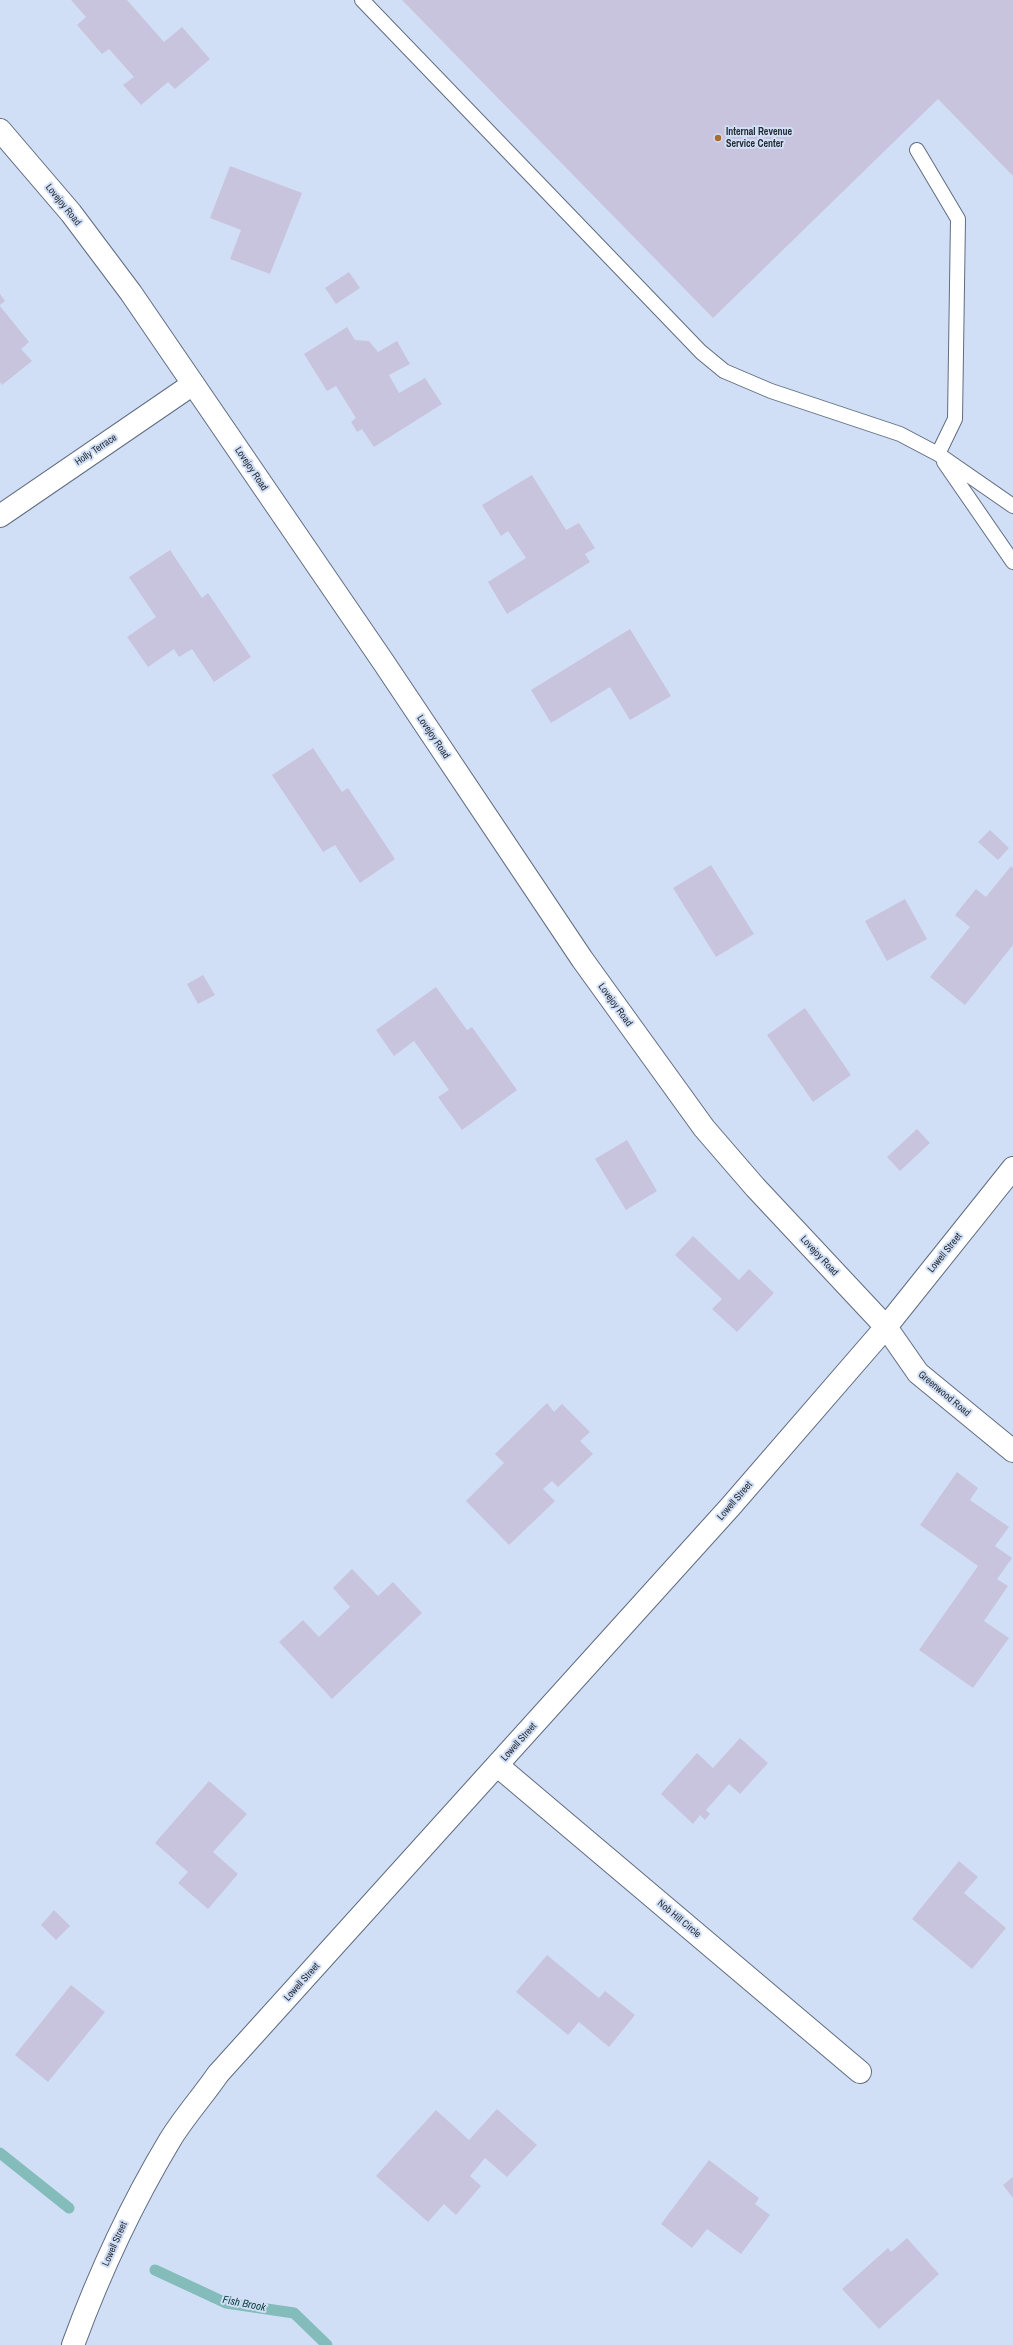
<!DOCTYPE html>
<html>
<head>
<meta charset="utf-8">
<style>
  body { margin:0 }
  canvas { display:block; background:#d1dff6 }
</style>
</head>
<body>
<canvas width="1013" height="2345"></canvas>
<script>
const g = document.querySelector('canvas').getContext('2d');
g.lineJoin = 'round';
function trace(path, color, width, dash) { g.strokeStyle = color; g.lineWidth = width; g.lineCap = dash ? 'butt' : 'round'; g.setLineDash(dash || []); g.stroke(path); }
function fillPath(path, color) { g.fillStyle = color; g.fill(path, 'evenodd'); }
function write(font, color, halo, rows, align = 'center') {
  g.font = font + ' "Archivo Narrow",sans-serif'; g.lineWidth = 4; g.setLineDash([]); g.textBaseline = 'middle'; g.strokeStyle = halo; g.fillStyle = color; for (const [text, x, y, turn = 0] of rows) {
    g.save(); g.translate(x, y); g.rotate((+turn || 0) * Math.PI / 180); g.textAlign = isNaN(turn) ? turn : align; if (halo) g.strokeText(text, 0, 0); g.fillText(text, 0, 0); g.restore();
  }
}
trace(new Path2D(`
  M0,2153l69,55
  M155,2270l71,33 68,10 33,32`), '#83bcba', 11);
fillPath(new Path2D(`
  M71,0h56l37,42 18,-15 28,32 -35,30 -7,-7 -27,23 -18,-20 11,-8 -25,-28 -7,5 -25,-29 9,-8z
  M402,0h611v176l-75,-77 -225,219z
  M230,166l72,27 -32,81 -40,-15 11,-29 -31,-12z
  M349,272l11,16 -24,16 -11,-16z
  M0,294l5,7 -5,4z
  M0,306l29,36 -8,7 11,12 -30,24 -2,-3z
  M347,327l8,13 14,1 9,11 19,-11 13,23 -21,11 10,18 26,-15 17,26 -68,43 -12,-18 -5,3 -6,-10 5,-4 -20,-32 -9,5 -23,-37z
  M532,475l34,55 13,-7 16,25 -10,6 5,8 -83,52 -19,-32 38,-24 -18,-27 -7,5 -19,-31z
  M170,550l32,48 6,-5 43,64 -37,25 -22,-33 -13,8 -5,-8 -26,18 -21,-30 29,-20 -27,-40z
  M630,629l41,67 -41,24 -20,-33 -59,36 -20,-33z
  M313,748l29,44 6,-4 47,71 -35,24 -25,-38 -12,7 -51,-77z
  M990,830l19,18 -11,12 -20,-18z
  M711,865l43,69 -38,23 -43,-69z
  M1011,866l2,2v77l-48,60 -35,-28 40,-50 -15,-12 21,-26 10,8z
  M905,899l22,40 -40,22 -22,-40z
  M203,975l12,20 -17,9 -11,-20z
  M436,987l31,43 5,-3 45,63 -55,40 -24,-33 11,-7 -35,-49 -20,15 -18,-26z
  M805,1008l46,67 -38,27 -46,-67z
  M917,1129l13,14 -30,28 -13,-14z
  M627,1140l30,51 -31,19 -31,-51z
  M693,1236l46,44 10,-11 25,24 -37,39 -25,-23 10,-10 -47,-44z
  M547,1403l7,9 8,-8 28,28 -10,9 13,13 -35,33 -6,-6 -9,8 12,12 -46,44 -43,-44 38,-38 -9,-9z
  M957,1472l21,16 -8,12 39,27 -14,19 17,12 -15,21 11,7 -24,35 25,17 -36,50 -54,-38 59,-84 -58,-41z
  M352,1569l26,27 15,-14 29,31 -90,86 -53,-57 24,-22 16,17 31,-30 -17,-19z
  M740,1738l28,25 -28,31 -11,-10 -23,26 4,4 -5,6 -5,-5 -7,9 -32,-30 36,-41 16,15z
  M209,1781l38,33 -34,38 25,22 -30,35 -30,-26 10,-11 -33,-29z
  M959,1861l19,16 -14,16 42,35 -34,41 -60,-50z
  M54,1910l16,16 -14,14 -15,-15z
  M547,1955l52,43 6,-7 30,24 -26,32 -30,-25 -11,13 -52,-43z
  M71,1985l34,27 -57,70 -33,-27z
  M497,2109l40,36 -30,32 -22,-19 -15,18 11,10 -25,29 -12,-11 -16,18 -52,-46 60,-66 33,30z
  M709,2160l50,38 -4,6 15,11 -29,39 -34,-25 -15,19 -31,-24z
  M1013,2177v21l-10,-13z
  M907,2238l32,36 -60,55 -37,-40 46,-41 3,4z`), '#c8c4dd');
const service = new Path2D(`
  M362,0l339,352 23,19 47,20 129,43 38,20 75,52
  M917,150l41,69 -3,200 -17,35
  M944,462l69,100`);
const minor = new Path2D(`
  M0,516l193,-132
  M498,1766l362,306`);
const tertiary = new Path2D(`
  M886,1327l32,46 95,78`);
const secondary = new Path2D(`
  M0,130l71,83 60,80 253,370 198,296 122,169 51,59 131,140
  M73,2345c26,-71 58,-140 97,-205 14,-23 33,-44 48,-66l513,-568 155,-179 127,-159`);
trace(service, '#606d81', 16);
trace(minor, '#606d81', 24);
trace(tertiary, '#606d81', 24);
trace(secondary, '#606d81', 24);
trace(service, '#fff', 14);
trace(minor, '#fff', 22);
trace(tertiary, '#fff', 22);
trace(secondary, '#fff', 22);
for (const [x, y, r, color] of [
  [718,138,4,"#a96d2f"]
]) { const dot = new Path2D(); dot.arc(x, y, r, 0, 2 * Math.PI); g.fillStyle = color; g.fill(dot); trace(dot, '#d1dff6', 1.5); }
write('bold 10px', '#252b33', '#d1dff6', [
  ["Internal Revenue",726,132],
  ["Service Center",726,144]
], 'left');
write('10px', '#252b33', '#d1dff6', [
  ["Lovejoy Road",63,205,51],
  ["Holly Terrace",96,450,-34],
  ["Lovejoy Road",251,469,56],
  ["Lovejoy Road",433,737,56],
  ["Lovejoy Road",615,1005,54],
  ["Lowell Street",945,1253,-51],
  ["Lovejoy Road",819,1256,47],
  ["Greenwood Road",944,1394,40],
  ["Lowell Street",735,1501,-49],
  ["Lowell Street",519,1742,-48],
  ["Nob Hill Circle",679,1919,40],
  ["Lowell Street",302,1982,-48],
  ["Lowell Street",115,2244,-66]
]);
write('italic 11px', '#0d4242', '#d1dff6', [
  ["Fish Brook",244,2304,11]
]);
</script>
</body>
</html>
